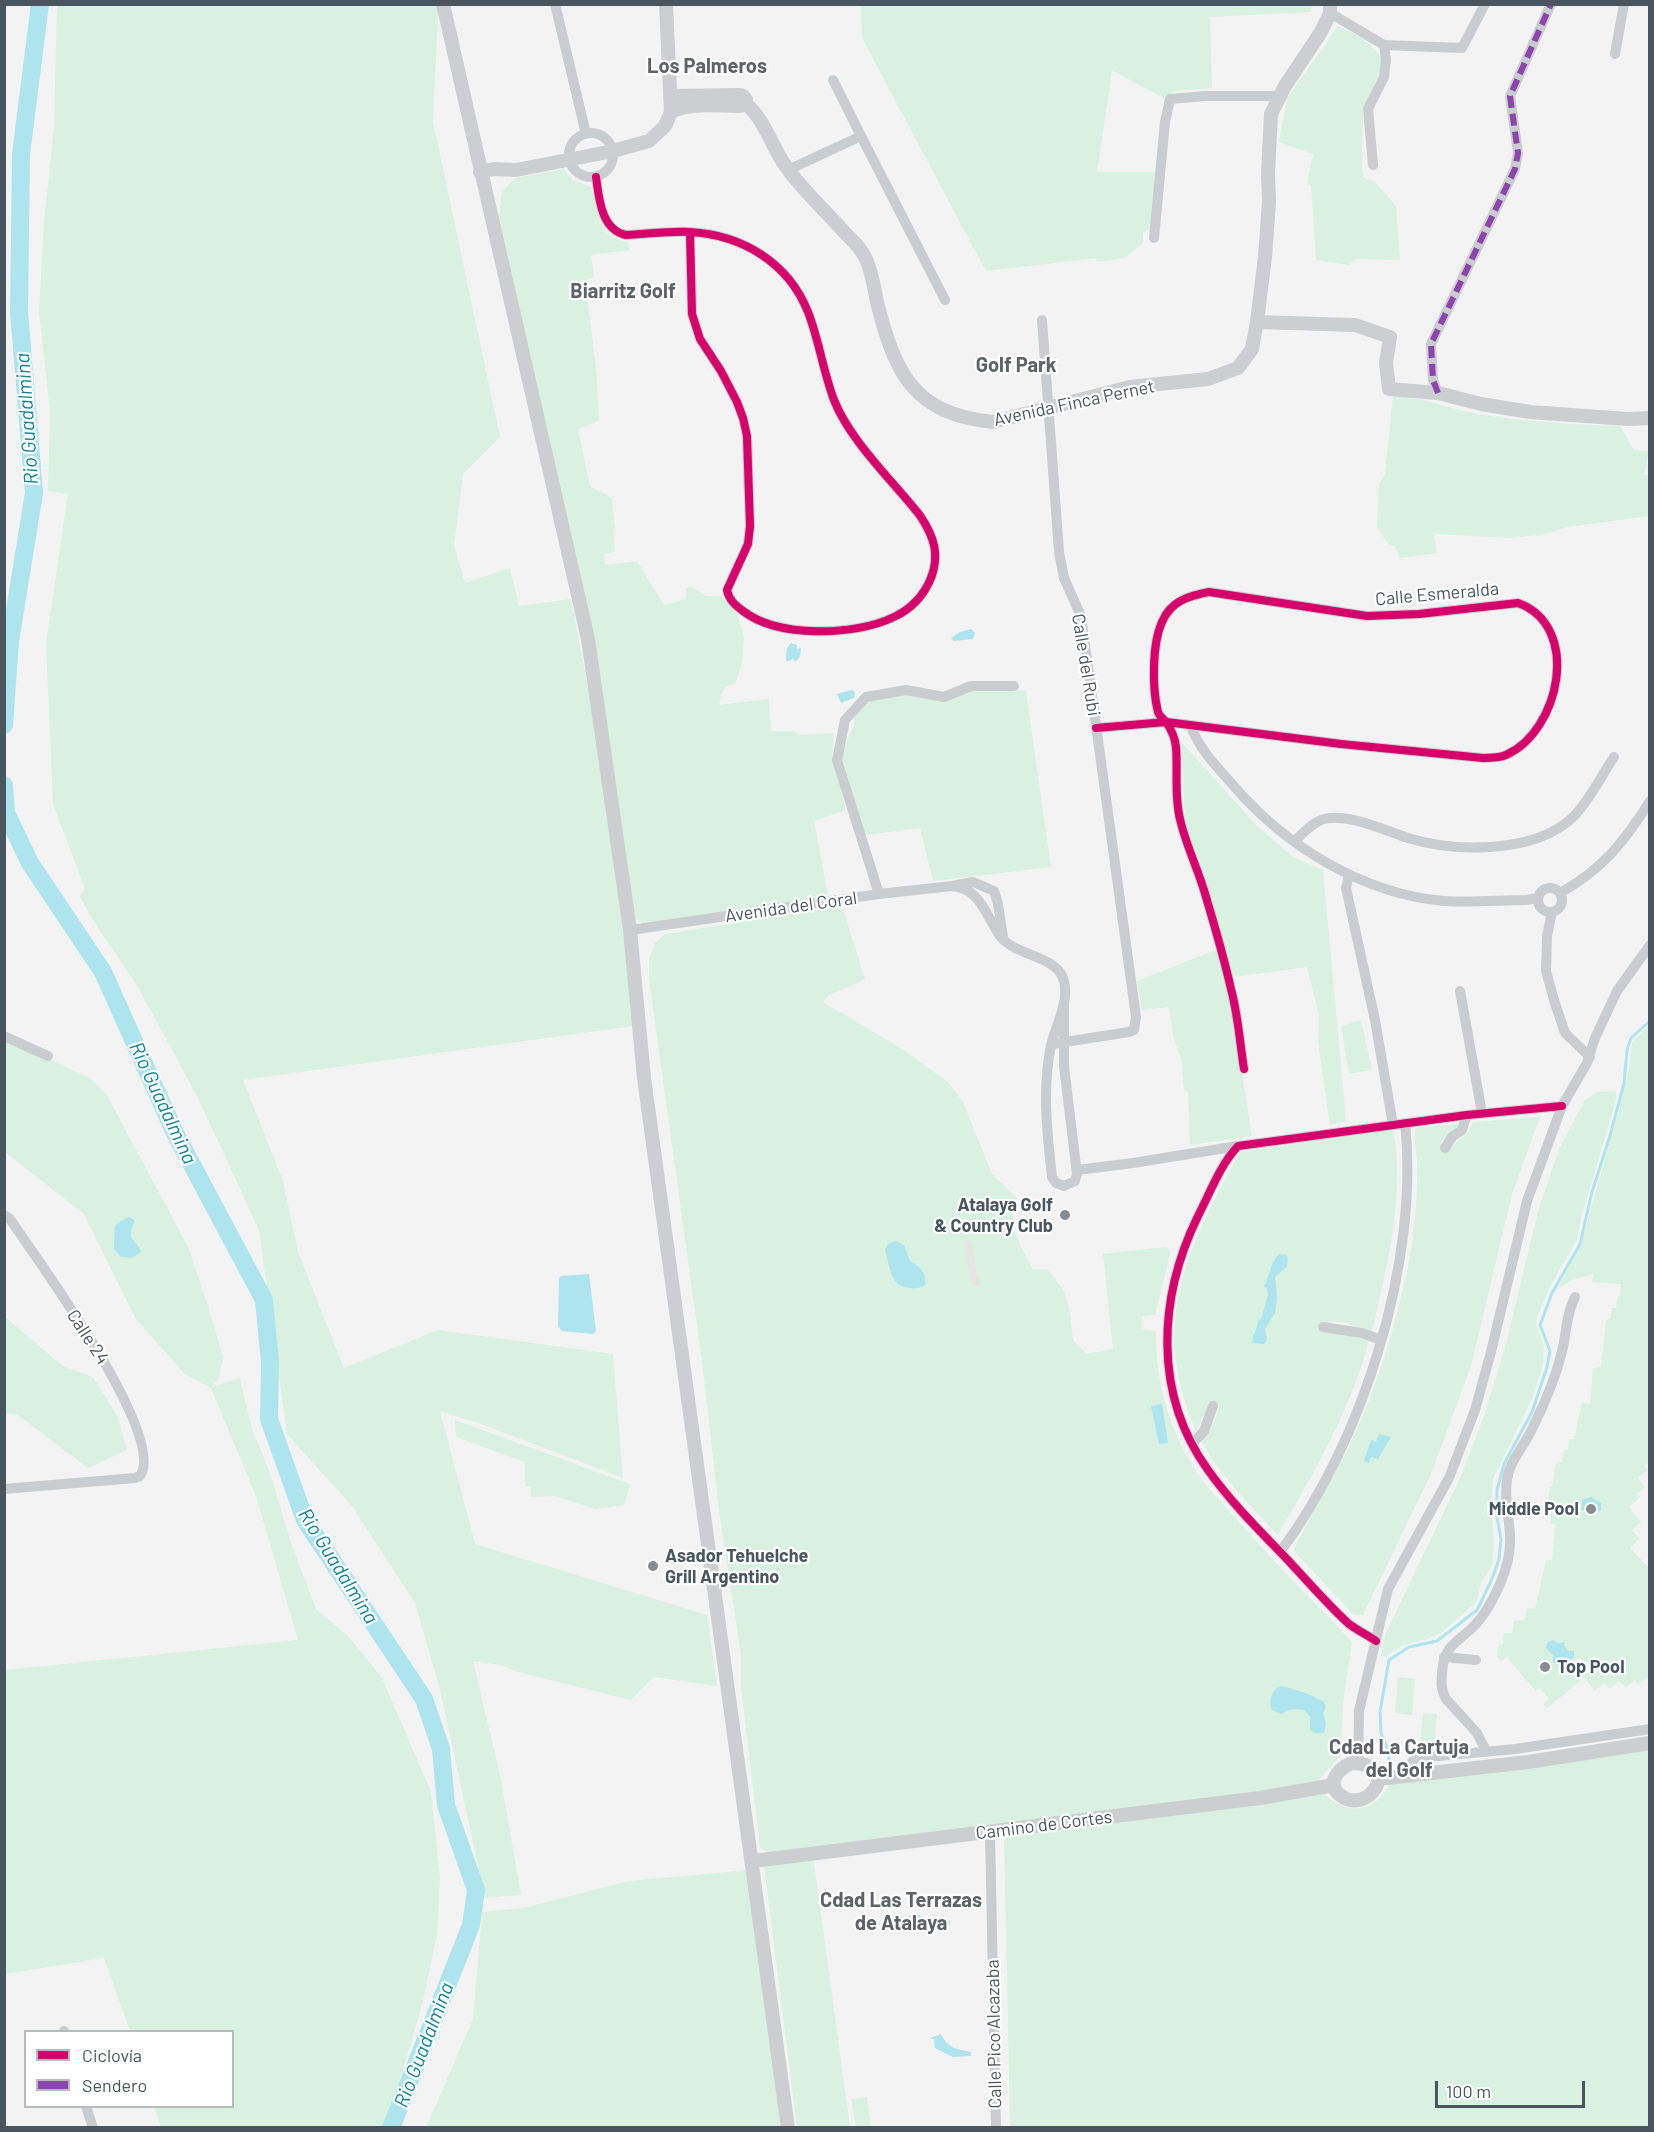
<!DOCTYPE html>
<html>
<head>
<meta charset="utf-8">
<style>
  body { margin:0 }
  #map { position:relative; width:1654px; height:2132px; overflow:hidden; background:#f3f3f3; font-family:Barlow,sans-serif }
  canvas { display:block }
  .frame { position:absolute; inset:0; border:6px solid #4a565f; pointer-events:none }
  .legend { position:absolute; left:24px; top:2030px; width:210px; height:78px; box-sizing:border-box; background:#fff; border:2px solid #b7bbbf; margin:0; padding:8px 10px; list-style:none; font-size:18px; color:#4a565f }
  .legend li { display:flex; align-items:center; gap:12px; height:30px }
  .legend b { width:30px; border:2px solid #b7bbbf }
  .scale { position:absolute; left:1435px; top:2081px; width:150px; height:27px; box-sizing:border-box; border:3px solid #4a565f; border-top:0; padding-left:8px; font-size:18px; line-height:21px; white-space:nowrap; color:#4a565f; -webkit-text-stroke:4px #fff; paint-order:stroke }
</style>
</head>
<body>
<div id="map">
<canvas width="1654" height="2132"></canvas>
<div class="frame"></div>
<ul class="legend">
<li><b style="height:8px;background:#d6006c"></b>Ciclovía</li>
<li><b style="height:8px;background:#8e44ad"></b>Sendero</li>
</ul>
<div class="scale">100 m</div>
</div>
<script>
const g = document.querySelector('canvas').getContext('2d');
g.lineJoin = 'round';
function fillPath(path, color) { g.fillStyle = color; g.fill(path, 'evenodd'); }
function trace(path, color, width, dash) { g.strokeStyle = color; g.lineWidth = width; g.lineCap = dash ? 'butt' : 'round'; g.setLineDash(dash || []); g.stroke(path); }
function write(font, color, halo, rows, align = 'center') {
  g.font = font + ' Barlow,sans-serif'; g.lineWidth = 4.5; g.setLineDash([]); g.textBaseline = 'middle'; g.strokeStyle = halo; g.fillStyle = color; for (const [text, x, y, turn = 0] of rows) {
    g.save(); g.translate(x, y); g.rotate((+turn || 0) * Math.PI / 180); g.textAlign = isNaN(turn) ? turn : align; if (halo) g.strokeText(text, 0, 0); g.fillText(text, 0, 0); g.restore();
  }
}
fillPath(new Path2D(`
  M57,5h379l2,9 -5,108 67,315 -37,37 -9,72 11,37 45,-15 9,38 52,-7 24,126 31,228 7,73 -390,54 40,101 15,71 46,116 94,-38 175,24 10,124 -139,-53 -44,-14 35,133 232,71 10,71 -63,-9 -23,23 -113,-28 -17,-7 -28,-4 27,114 21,120 -36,3 -45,-209 -25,-86 -63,-97 -65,-72 -28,-204 -60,-130 -61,-113 -40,-59 -18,-31 5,-8 -32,-85 -7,-161 22,-149 -20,-3 2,-79 -11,-101 5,-88 10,-97z
  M861,5h451l-1,7 -101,5 2,71 -38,3 -9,8 -53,-29 -15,102h59l-4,55 -9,6v10l-18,15 -28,4 -1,-4 -110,13 -124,-233z
  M1337,26c20,7 34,17 47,35l-21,51 -1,55 1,10 12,5 21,24 4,54 -44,-1 -7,6 -33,-5 -5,-74 -4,-3 6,-29 -34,-12 8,-44 39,-54z
  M564,169l8,11 19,7c7,24 7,53 37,55l1,8 -38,5 3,22 -9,3 12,97 2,44 -21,8 12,57 22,12 3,30 -2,1 2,23 -11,2 1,11 32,-4 27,44 22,-6v-11l6,-1 14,9h15l16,18 7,23 -2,26 -7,21 -9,2 -5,9 -2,10 50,-6 2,32h22l7,4 34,-2 -2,23 14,54 -32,11 14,75 -1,2 -185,25 -7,-5 -32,-221 -104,-481 3,-24 13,-14z
  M1393,395c29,3 56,13 85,19 47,8 94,10 142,12l14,24 15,1 -5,23 5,2v40l-81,11 -28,8 -29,3 -77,-4 3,19 -37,5 -5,-12 -7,-2 -11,-17 2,-43 6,-10z
  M979,688l47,3 25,176 -118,14 -13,-53 -55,7 -24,-81 13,-29v-9l9,-11 14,-8 17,-3 19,2z
  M1178,738l78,87 37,32 30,13 23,251 -16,4 -12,-84 1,-27 -12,-47 -74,10 -30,-108 -18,-45 -3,-68z
  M842,906l23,73 -37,17 -5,6 79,47 46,33 15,20 29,72 25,24c-12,25 4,49 16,71h14l17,22 6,21 3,28 13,14 27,-5 -10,-95 62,-7 6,3 -16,65 -13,1 -1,13 15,2c-1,46 11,91 34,131 13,22 32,41 49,60 36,42 75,80 113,120l-9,60 -2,53 -25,28 -78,12 -471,57 -7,-5 -19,-161v-31l-22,-144 -16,-142 -54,-390v-20l6,-16 10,-9z
  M1218,949l12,52 22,135 -62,9 -2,-53 -4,-3 -3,-31 -7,-18 -5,-33 -27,3 -5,-29z
  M1361,1020l11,50 -23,4 -8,-48z
  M1649,1025l1,436 -6,5 3,4 -9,8 7,9 -8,7 1,5 -9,8 12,15 -9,8 7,9 -9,9 18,19 1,-1v110l-10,8 -4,-4 -9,7 -7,-6 -9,8 -6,-6 -9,8 -13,-16 9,-5 -12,-13 -8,6 7,9 -3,3 5,6 -33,27 -4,-4 6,-5 -9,-11 -4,3 -27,-31 -1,-4 -7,5 -4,-4 1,-11 5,-2 1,-11h8l2,-12 11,-1 2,-12 8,1 11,-49h6l3,-36 -5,-1 2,-12 -5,-1 3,-23h2l4,-23 6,-2 2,-12h4l1,-11h5l8,-36 8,1 3,-36 8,-1 5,-47 4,-1 2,-11h4l2,-12h2l1,-12 -29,-2 1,-8 -20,6 -15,8 23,-44 36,-127 12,-47 3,-28z
  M5,1039l85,39 17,17 82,154 19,57 15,51 -4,21 -7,9 28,-9 11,48 19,47 21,70 25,66 34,29 32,40 49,114 9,86 -3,57 -15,70 -36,122h-225l-7,-20 78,-1v-74l-102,-1 -26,-73 -99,16v-304l293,-30 -42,-144 -45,-108 -26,-14 -49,-55 -52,-105 -79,-62z
  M1616,1091v9l-35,118 -4,22 -28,48 -12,29 -1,8 8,20 -1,19 -9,30 -41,85 -2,22 3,43 -2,22 -10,15 -6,21 -31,28 -17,9 -24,6 -19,12 -4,-1 4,-21 76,-159 23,-60 22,-72 33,-136 20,-59 26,-49 12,-8z
  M1540,1117l-28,77 -41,172 -40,108 -68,141h-9l-60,-64v-3c16,-30 33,-58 48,-88 32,-61 53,-130 67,-198 6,-33 9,-69 8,-104 -1,-9 -5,-22 0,-31l44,-3 -20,18v7l10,-1 18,-17 4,-9z
  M1392,1130c5,12 4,24 5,37 1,56 -12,109 -25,164l-26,-8 -17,-2 -9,10 24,3 25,7c-19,70 -55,132 -91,194 -30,-32 -54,-55 -77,-94 9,-10 17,-23 18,-37l-10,1 -13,26c-47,-112 -9,-181 44,-279z
  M5,1317l59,50 29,10 24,38 10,35 -39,18 -70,-53 -13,-2z
  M455,1420l175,64 -6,21 -28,4 -42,-13 -23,1 -1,-11h-5v-24l-69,-25z
  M1398,1677l17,2 -3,36 -17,-2z
  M1423,1713l14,1 -3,32 -14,-2z
  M1649,1746v381h-639l-6,-292 320,-42c14,16 37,22 55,6 7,-6 6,-12 16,-18z
  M812,1858l2,5 36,264h-53l-33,-262z
  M748,1870l33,257 -355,1 47,-109 9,-107 41,-4 107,-27z
  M867,2097l4,30h-15l-5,-28z`), '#d8f1e0');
fillPath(new Path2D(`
  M970,1240c5,8 3,16 5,25 1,7 5,14 6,20l-3,2 -6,-3 -6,-24 -1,-18z`), '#e6e4e0');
fillPath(new Path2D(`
  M971,629l4,4 -2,6 -19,2 -3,-3 9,-6z
  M791,643l6,2v4l4,-1 -1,9 -5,5 -2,-4 -3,3h-4l1,-13z
  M852,690l3,2 -1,6 -13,5 -4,-9z
  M129,1217l5,3c0,6 -4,9 -3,15 1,7 8,9 10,17l-9,6 -11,-1 -7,-8 1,-24z
  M896,1241l8,4 6,16c10,5 17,12 15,24 -6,3 -8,4 -15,3 -20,-1 -20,-21 -25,-38l3,-6z
  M1279,1254l8,1c3,14 -3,13 -12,22l2,21 -2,15 -10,16 2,11 -3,4 -12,-1 1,-7 2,-3 4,-14 2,1 7,-25 -1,-7 -3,-1c6,-12 6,-24 15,-33z
  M589,1274l7,57 -3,3 -31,-3 -4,-5 1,-48 2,-2z
  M1162,1404l6,39 -9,1 -8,-38z
  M1379,1434l12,3 -13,22 -7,-2 -2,6 -5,-2 7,-21 5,2z
  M1591,1497l10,6v8l-20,-1 1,-10z
  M1552,1640l6,3 7,-1 -1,4 5,5h5v6l-15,11 -6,-7v-6l-7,-7 1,-5z
  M1280,1686c12,2 35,10 44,16l2,6 -3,5 3,11 -2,9h-10l-4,-3v-14l-6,-6 -12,-1 -11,5 -9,-4c-4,-9 -1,-19 8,-24z
  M914,1913l18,8h18v4l-16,4 -22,-4 -2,-4 -6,1v-3z
  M941,2034c6,14 16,15 30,18v4l-18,1 -18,-9 -1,-9 -4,-1z`), '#aee4ed');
trace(new Path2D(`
  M1389,1768v-16l-8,-19 -1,-21 9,-52 20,-13 28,-6 22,-17 18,-14 15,-31 7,-20 2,-20 -4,-22v-27l7,-26 28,-52 15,-45 3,-16 -10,-26 12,-32 28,-49 12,-52 17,-53 15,-55 3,-34 4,-12 19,-17`), '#aee4ed', 3);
trace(new Path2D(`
  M4,725l6,-84 24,-148 -15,-181 2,-158 19,-150
  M4,785l2,28 24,50 73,109 72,161 89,167 6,63 -1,56 36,101 119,179 17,50 5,56 30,85 -5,35 -80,203`), '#aee4ed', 18);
trace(new Path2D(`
  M555,4l31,130
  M1330,13l54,32 2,15 -2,17 -16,32 5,56
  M1384,45l78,3 23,-44
  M1615,54l9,-50
  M833,80l28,56
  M569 155a22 22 0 1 1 44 0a22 22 0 1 1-44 0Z
  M788,170l73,-34 84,164
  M596,177c3,21 5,53 30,58 21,-1 43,-4 64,-3 52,3 98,30 118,80 11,28 15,59 26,88 16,41 60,82 87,117 13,20 19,38 10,61 -7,17 -20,31 -37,39 -39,19 -116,21 -151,-6 -8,-6 -14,-11 -16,-21l21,-46 2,-18 -3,-90 -4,-18 -6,-16 -16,-31 -21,-32 -8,-25 -2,-82
  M1154,238l11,-116 5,-23 36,-3h73
  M1042,320l17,232 5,26 17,38 55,401 -2,13 -5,2 -77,12
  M1438,393l-5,-13 -2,-36 84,-175 3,-16 -8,-57 41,-92
  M1191,726c7,22 27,42 42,59 52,61 130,109 211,116 27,2 55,-1 82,-1l12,-2
  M1096,728l70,-6 175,22 142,14c8,0 16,0 23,-3 54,-24 76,-129 12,-152l-99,11 -52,2 -158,-24c-21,4 -38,9 -47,30 -10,22 -10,66 -4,90 1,4 5,6 8,10 5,7 9,16 10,25 2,24 -2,48 4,72 6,27 19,52 26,78 9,30 18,61 25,92 7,26 9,54 13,80
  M1295,841c8,-8 18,-19 29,-22 24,-6 60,11 84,19 45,14 119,15 158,-15 19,-14 35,-47 48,-66
  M1349,875l-3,13 29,132 18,105
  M952,886c28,2 34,30 48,50 13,18 51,20 61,38 12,22 -5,50 -10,71 -9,45 -4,86 1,132l4,6 8,3 11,-5 2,-7 -13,-108v-61
  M1538 900a12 12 0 1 1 24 0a12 12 0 1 1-24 0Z
  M1560,893c43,-24 64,-51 90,-92
  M879,894l-42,-134 8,-40 21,-23 40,-7 38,7 27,-11h43
  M1552,912l-5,24 -1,35 8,29 11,33 25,24
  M630,930l249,-36 73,-8 21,-4 21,9 4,13 5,33
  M1460,991l22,122
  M4,1036l44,20
  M1445,1148l7,-11 10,-7 5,-15
  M1077,1170l56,-7 105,-17
  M4,1215l6,4c26,39 158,217 130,257l-5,2 -131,11
  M1323,1327l39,6 19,7
  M1193,1443l11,-12 9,-25
  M1280,1552c83,-109 140,-292 125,-429
  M1376,1641c-9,-6 -19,-11 -27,-17 -23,-21 -44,-46 -66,-69 -26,-27 -53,-54 -75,-85 -55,-76 -50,-172 -10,-254 12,-23 22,-51 40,-70l229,-31 95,-9
  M1444,1657l32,3
  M1486,1751l-9,-18 -31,-34c-5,-9 -5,-16 -4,-26 2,-28 14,-29 32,-47 12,-12 19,-26 26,-42 7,-16 11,-32 10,-49 -1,-18 -6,-36 -3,-55 2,-18 16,-32 24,-49 11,-22 24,-52 30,-76 6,-20 4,-38 14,-58
  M1358,1764l1,-53 29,-122 61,-111 26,-68 16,-58 36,-151 35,-95 25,-43 8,-25 22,-47 33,-46
  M1412,1774v-12l6,-7 10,2 87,-8 135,-20
  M990,1833l6,295
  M64,2031v1
  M86,2106l7,22`), '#cacdcf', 10);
trace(new Path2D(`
  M443,4l145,635 42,291 14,148 144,1050
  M745,103c20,16 27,45 42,65 17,24 39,43 58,65 7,7 16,15 20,24 7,13 9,31 12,45 18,71 36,112 116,120l137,-35 78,-8 30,-11 14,-19 5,-27 8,-65 4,-55 -1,-29 3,-59 14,-28 36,-54 9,-19v-9
  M671,112c20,-10 48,-6 69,-6l4,-1 2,-5 -3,-4 -3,-1 -69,1
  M480,172l14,-3 22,1 97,-19 36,-10 16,-15 6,-14 -5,-108
  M1257,322l98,3 35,12 -4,26 3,26 49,4 43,11 49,8 98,7 22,-1
  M1352,1763c51,1 16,54 -12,32 -15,-12 -1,-27 12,-32z
  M1378,1779l150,-17 122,-19
  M753,1861l507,-63 74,-13`), '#ccced0', 14);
trace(new Path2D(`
  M1438,393l-5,-13 -2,-36 84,-175 3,-16 -8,-57 41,-92`), '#8e44ad', 6, [12, 6]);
trace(new Path2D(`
  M596,177c3,21 5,53 30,58 21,-1 43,-4 64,-3 52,3 98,30 118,80 11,28 15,59 26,88 16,41 60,82 87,117 13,20 19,38 10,61 -7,17 -20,31 -37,39 -39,19 -116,21 -151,-6 -8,-6 -14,-11 -16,-21l21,-46 2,-18 -3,-90 -4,-18 -6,-16 -16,-31 -21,-32 -8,-25 -2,-82
  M1096,728l70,-6 175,22 142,14c8,0 16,0 23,-3 54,-24 76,-129 12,-152l-99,11 -52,2 -158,-24c-21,4 -38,9 -47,30 -10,22 -10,66 -4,90 1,4 5,6 8,10 5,7 9,16 10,25 2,24 -2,48 4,72 6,27 19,52 26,78 9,30 18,61 25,92 7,26 9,54 13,80
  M1376,1641c-9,-6 -19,-11 -27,-17 -23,-21 -44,-46 -66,-69 -26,-27 -53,-54 -75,-85 -55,-76 -50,-172 -10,-254 12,-23 22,-51 40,-70l229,-31 95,-9`), '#d6006c', 8);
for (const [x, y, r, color] of [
  [1065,1215,6,"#858d93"],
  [1591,1509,6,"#858d93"],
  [653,1566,6,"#858d93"],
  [1545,1667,6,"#858d93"]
]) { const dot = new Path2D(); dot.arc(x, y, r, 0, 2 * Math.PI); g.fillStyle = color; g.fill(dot); trace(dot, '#fff', 2); }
write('18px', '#4a565f', '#fff', [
  ["Avenida Finca Pernet",1074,403,-12],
  ["Calle Esmeralda",1437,594,-5],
  ["Calle del Rubi",1086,665,81],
  ["Avenida del Coral",791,907,-8],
  ["Calle 24",88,1337,57],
  ["Camino de Cortes",1044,1825,-7],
  ["Calle Pico Alcazaba",994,2034,-91]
]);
write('bold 18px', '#4a565f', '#fff', [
  ["Atalaya Golf",1053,1205],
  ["& Country Club",1053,1226],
  ["Middle Pool",1579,1509],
  ["Asador Tehuelche",665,1556,"left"],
  ["Grill Argentino",665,1577,"left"],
  ["Top Pool",1557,1667,"left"]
], 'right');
write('bold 20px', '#5e6266', '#fff', [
  ["Los Palmeros",707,66],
  ["Biarritz Golf",623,291],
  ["Golf Park",1016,365],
  ["Cdad La Cartuja",1399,1747],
  ["del Golf",1399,1770],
  ["Cdad Las Terrazas",901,1900],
  ["de Atalaya",901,1923]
]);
write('italic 20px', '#108295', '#fff', [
  ["Rio Guadalmina",27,419,-94],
  ["Rio Guadalmina",163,1103,65],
  ["Rio Guadalmina",338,1566,58],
  ["Rio Guadalmina",424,2045,-69]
]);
</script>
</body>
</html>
